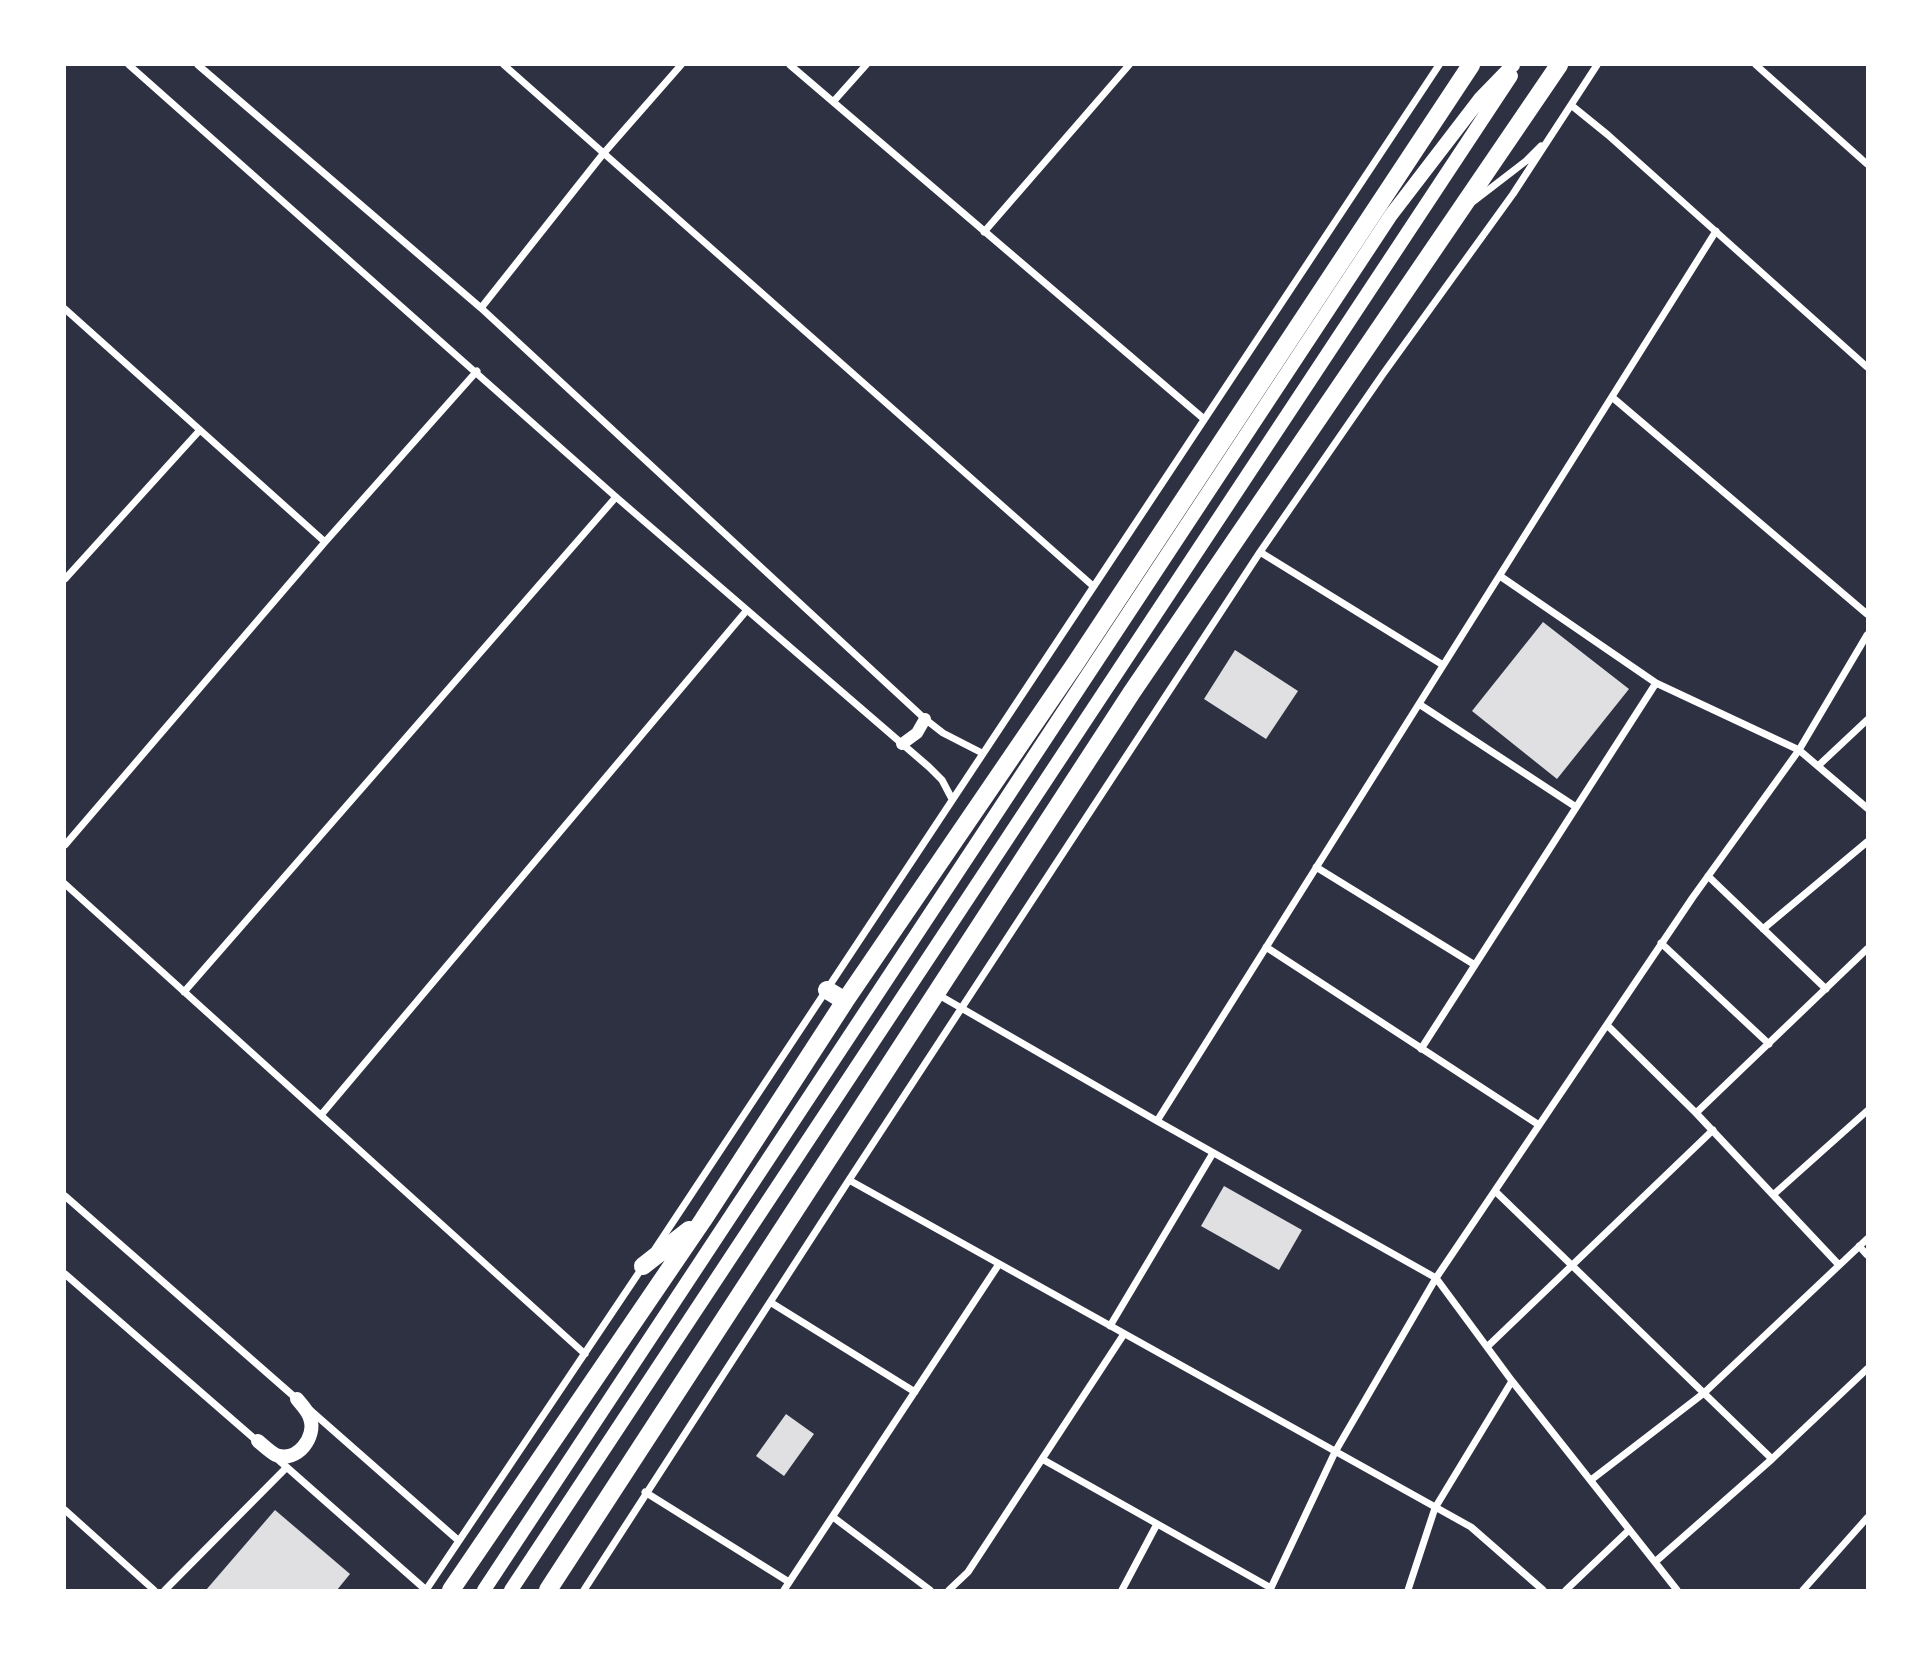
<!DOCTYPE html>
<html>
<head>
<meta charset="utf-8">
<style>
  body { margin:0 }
  #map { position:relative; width:1932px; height:1655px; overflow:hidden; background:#2d3142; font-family:"Asap Condensed",sans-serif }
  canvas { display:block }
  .frame { position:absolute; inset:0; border:66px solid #fff; pointer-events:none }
</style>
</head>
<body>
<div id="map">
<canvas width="1932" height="1655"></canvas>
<div class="frame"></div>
</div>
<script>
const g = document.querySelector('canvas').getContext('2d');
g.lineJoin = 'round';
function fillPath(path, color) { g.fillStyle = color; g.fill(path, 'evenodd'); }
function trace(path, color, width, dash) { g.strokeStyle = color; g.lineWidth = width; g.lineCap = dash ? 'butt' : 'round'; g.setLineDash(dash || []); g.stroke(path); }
fillPath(new Path2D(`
  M1543,622l86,67 -72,90 -85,-68z
  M1235,650l63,41 -32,48 -62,-40z
  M1224,1186l78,44 -23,40 -78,-44z
  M786,1414l28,20 -30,42 -28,-20z
  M275,1510l75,64 -13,16h-131z`), '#e0e0e3');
trace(new Path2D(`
  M129,65l487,432 313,270 13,13 10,19
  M198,65l283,243 444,411 18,14 39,20
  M504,65l589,521
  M790,65l414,354
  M1756,65l111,99
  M833,102l33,-37
  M1571,105l37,30 259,232
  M1474,201l52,-40 15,-15
  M984,232l145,-167
  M481,308l122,-154 78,-89
  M65,309l260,233
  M1612,397l255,217
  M1260,552l183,113
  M1500,576l156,107 143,67 68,58
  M65,579l135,-149
  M1419,704l157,103
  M1818,766l49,-46
  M65,845l260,-303 152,-171
  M1316,867l159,98
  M1708,876l118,113
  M65,884l520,470
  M1763,929l104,-87
  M1661,943l108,101
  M1266,947l273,178
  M184,992l432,-495
  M937,994l220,127 279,157 76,103 165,209
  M1607,1025l89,88 143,152
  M1421,1049l235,-366
  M1696,1113l171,-164
  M321,1115l426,-505
  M1157,1121l559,-890
  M849,1180l622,347 72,63
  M1495,1191l277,268
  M1773,1195l94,-84
  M65,1196l233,204
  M1859,1246l8,9
  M655,1249l784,-1184
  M65,1274l192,167
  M770,1302l145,90
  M1110,1326l103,-173
  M1487,1347l226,-217
  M310,1410l149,131
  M274,1456l152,134
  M1042,1459l229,129
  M1591,1480l113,-87 163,-154
  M645,1492l144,90
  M65,1510l89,80
  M833,1517l97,73
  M1655,1562l117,-103 95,-90
  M165,1590l121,-122
  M426,1590l216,-322
  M584,1590l265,-410 411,-628 123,-178 130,-180 84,-129
  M784,1590l215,-326
  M949,1590l19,-18 156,-238
  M1122,1590l35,-66
  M1270,1590l65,-138 101,-174 257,-381 106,-147 68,-115
  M1408,1590l27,-82 77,-127
  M1566,1590l63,-60
  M1803,1590l64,-72`), '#fff', 7);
trace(new Path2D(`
  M902,744l15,-11 8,-14`), '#fff', 12);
trace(new Path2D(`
  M258,1441c5,4 12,11 18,14 21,8 41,-18 34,-37 -2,-7 -8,-13 -13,-19
  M484,1590l907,-1375 89,-116 33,-34
  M511,1590l1000,-1514`), '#fff', 14);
trace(new Path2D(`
  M827,990l18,11
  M643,1266l46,-36
  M451,1590l252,-370 142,-219 230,-337 396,-599
  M548,1590l584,-898 427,-627`), '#fff', 18);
</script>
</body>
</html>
